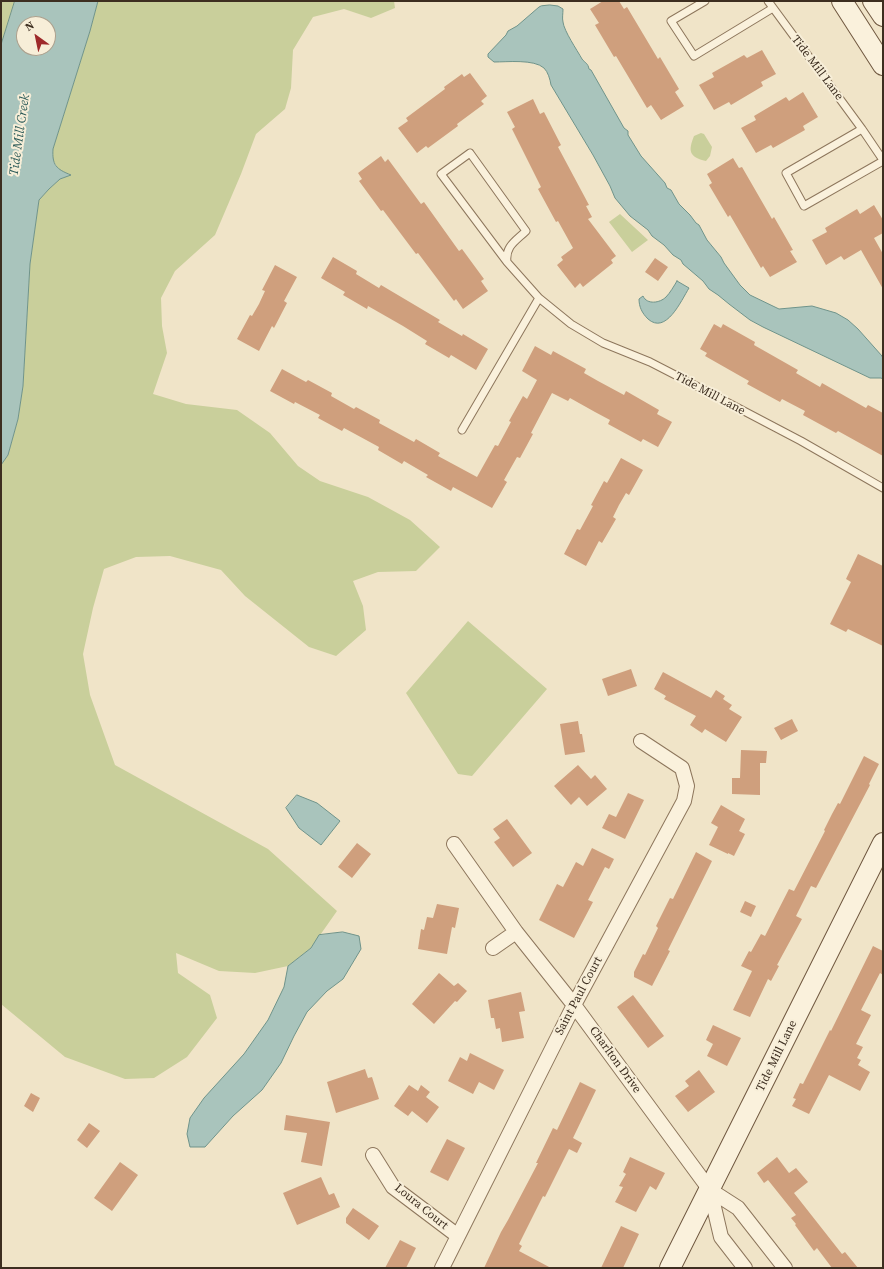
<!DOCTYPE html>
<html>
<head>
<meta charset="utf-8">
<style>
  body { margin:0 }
  #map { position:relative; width:884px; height:1269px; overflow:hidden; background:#f0e4c8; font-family:"Source Serif 4",serif }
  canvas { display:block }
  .frame { position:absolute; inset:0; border:2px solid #3d2e20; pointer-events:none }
  .north { position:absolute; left:16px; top:16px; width:40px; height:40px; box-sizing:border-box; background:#f7eed8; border:1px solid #ada18e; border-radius:50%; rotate:327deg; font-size:11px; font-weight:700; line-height:16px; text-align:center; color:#3d2e20 }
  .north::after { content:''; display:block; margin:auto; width:14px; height:18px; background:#9e2a2b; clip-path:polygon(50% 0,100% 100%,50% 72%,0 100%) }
</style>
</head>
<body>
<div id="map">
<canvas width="884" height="1269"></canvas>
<div class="frame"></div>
<div class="north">N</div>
</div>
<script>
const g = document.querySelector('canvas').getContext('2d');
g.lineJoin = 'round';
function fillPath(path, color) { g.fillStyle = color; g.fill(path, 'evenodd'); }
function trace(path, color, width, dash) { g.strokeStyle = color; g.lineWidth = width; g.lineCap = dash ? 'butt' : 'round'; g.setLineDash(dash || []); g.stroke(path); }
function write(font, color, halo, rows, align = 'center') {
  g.font = font + ' "Source Serif 4",serif'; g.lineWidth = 4; g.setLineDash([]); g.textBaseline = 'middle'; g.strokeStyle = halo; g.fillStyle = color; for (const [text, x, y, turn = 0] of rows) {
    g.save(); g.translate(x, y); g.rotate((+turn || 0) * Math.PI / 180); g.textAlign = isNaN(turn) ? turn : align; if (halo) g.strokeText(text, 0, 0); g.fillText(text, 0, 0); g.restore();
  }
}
fillPath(new Path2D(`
  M1,1h14l-14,44z
  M98,1h296l1,7 -24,10 -27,-9 -31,8 -20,33 -2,38 -6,21 -29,25 -15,40 -26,61 -40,36 -14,27 1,28 5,27 -14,41 33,10 51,6 33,23 28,33 22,15 48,16 42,23 30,27 -24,24 -38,1 -25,9 10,25 3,24 -30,26 -27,-9 -64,-51 -24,-26 -51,-14 -34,1 -32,12 -11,39 -10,46 7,41 25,70 153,84 69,62 -26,37 -23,18 -33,7 -36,-2 -43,-18 2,20 32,22 7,23 -30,39 -33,21 -29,1 -60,-22 -64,-53v-539l7,-10 10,-36 5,-33 7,-122 9,-64 10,-11 11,-10 10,-4 -10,-4 -8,-12 1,-10 37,-118z
  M701,133l3,1 8,13 -2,9 -4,5c-17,-4 -18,-10 -12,-25z
  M620,214l28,26 -16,12 -23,-30z
  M468,621l79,68 -75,87 -14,-2 -52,-81z`), '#c9cf9b');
const water = new Path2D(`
  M15,1h83l-8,30 -37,118c-1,16 3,20 18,26l-11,4 -11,10 -10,11 -9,64 -7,122 -5,33 -10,36 -7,10v-420zM24,24h24v24h-24z
  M550,5l8,1 5,3c0,5 -1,9 0,13 1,9 14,28 19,37 3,4 6,4 7,10l2,1 33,58 4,3v4l13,21 24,27 2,5 4,2 8,14 11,11 6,8 3,2 8,15 14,17 3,6 16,22 10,10 29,14 33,-3 24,7 12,7 10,9 24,27 1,3v20l-2,-1h-11l-107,-51 -13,-7 -21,-16 -11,-9 -9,-6 -6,-8 -20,-17 -2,-4 -8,-5 -9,-10 -12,-9 -4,-6 -18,-14 -15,-18 -5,-12 -17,-31 -42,-70c-1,-6 -3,-13 -7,-17 -10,-9 -37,-6 -50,-6l-6,-5v-3l18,-19 2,-4 9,-5 22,-19 2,-1z
  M677,281l12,7c-8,13 -23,47 -41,31 -6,-6 -9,-12 -9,-20l4,-3c4,9 17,7 23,1 4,-4 8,-11 11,-16z
  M297,795l20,8 23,18 -19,24 -22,-17 -13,-20z
  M343,932l16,4 2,13 -18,30 -16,12 -20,21 -13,24 -13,27 -19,27 -29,26 -28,31h-15l-3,-13 3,-16 14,-20 40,-44 24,-34 16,-33 4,-21 23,-18 8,-13z`);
fillPath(water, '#a9c4bc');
trace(water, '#6f938a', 1);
fillPath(new Path2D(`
  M603,1h16l5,8 3,-2 31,52 2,-2 19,32 -4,3 9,14 -23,14 -10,-15 -4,3 -31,-52 -2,1 -19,-32 4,-2 -9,-14z
  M762,50l14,24 -15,8 2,4 -32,19 -2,-3 -15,8 -15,-25 15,-8 -2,-4 32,-18 3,3z
  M470,73l17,23 -6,5 3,3 -27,20 1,2 -30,22 -2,-2 -9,7 -19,-25 10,-7 -2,-3 39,-29 -1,-2 18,-13 2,3z
  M803,92l15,25 -15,9 2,4 -32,18 -2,-3 -15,8 -15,-25 15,-8 -2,-4 32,-19 3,4z
  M533,99l7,15 4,-2 17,33 -3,2 31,58 -3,1 6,11 -4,2 28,37 -5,4 2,3 -30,24 -3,-4 -5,5 -18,-23 6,-5 -2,-3 12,-9 -15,-27 -2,1 -18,-33 3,-2 -29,-58 3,-2 -8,-15z
  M381,156l4,6 3,-3 33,45 3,-2 35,49 3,-2 22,30 -3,2 7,10 -25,18 -7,-10 -2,2 -36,-48 -2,1 -33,-44 -2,1 -22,-30 3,-2 -4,-6z
  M733,158l6,10 3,-1 30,52 2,-2 19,33 -3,1 7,11 -27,15 -7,-11 -2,2 -31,-53 -2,2 -19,-32 3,-2 -5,-9z
  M874,205l9,15v13l-9,5 9,16v35l-22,-39 -17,10 -3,-4 -15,9 -14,-25 15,-8 -2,-4 32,-19 3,5z
  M333,257l24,14 -1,3 23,14 2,-3 59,35 -2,2 24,14 1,-2 25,15 -12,21 -25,-15 -2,3 -24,-14 2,-3 -24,-15 -35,-20 -1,3 -24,-14 2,-3 -24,-14z
  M655,258l13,9 -10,14 -13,-9z
  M275,265l22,12 -13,24 3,2 -13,25 -2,-2 -13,25 -22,-12 13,-24 2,1 7,-12 6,-13 -3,-1z
  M714,324l7,4 2,-4 32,18 -1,3 44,25 -2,3 24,14 2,-4 44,25 2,-3 15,8v43l-45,-25 -2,2 -33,-18 2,-4 -23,-12 -2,3 -33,-18 2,-3 -44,-25 2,-3 -7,-4z
  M535,346l16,9 2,-4 33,18 -2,4 14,8 26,14 2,-4 33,19 -2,4 15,8 -14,25 -15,-8 -2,3 -33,-18 2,-4 -15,-8 -25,-14 -2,3 -16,-8 -21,40 2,1 -13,24 -3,-1 -13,23 3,2 -15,26 -39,-21 -2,4 -25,-14 2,-2 -24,-14 -2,3 -24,-14 1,-3 -35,-19 -2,3 -24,-13 2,-3 -25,-13 -1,2 -24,-13 12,-22 24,13 2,-2 24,13 -1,3 23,13 2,-2 24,13 -1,3 35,19 2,-3 24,14 -2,3 39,21 18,-32 3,1 13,-24 -2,-1 14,-25 4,3 10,-19 -15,-9z
  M621,458l22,12 -14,25 -3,-2 -7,12 -6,12 3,2 -14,24 -3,-2 -13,25 -22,-12 13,-25 3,1 13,-24 -2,-1 13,-24 3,2z
  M858,554l25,12v80l-35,-17 -2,3 -16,-8 21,-42 -5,-3z
  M631,669l6,17 -29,10 -6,-17z
  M663,672l48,26 5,-8 9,6 -2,3 9,6 -3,4 13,8 -16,25 -21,-13 -3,4 -12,-8 6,-9 -32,-17 2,-3 -12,-7z
  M792,719l6,12 -17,9 -7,-12z
  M578,721l2,13h2l3,18 -20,3 -5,-31z
  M741,750l26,1 -1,12h-6v32l-28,-1v-16h8z
  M864,756l15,8 -10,20 1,1 -54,103 -5,-2 -15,30 6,3 -25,46 2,1 -8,15 -3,-2 -18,38 -17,-7 19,-39 -11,-5 8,-15 2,1 10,-18 4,2 24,-47 5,2 31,-60 -1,-1 8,-16 6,-11 2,1z
  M578,765l13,14 4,-4 12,14 -20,17 -8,-9 -8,8 -17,-19z
  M628,793l16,7 -19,39 -23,-11 7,-14 7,3z
  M721,805l24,14 -6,12 6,3 -11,22 -6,-3v1l-19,-9 9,-18 -7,-4z
  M507,819l25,34 -19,14 -19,-25 6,-4 -7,-9z
  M357,843l14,11 -19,24 -14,-11z
  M592,848l22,11 -5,10 -4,-2 -17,33 5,2 -19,36 -35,-18 18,-36 6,3 13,-25 7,4z
  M696,852l16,9 -44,89 2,1 -18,35 -18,-9v-5l9,-18 2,1 13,-27 -2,-2 14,-28 3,1z
  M745,901l11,5 -5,11 -11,-5z
  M437,904l22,4 -4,20 -3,-1 -5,27 -29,-5 3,-20 3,1 3,-13 6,1z
  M873,946l10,5v24l-3,-2 -19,37 10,5 -15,29 7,3 -6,11 4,2 -3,5 12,7 -10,19 -31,-16 -20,39 -17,-8 4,-7 -3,-1 7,-15 3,1 27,-54 1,1z
  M439,973l15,13 4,-3 9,8 -10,11 -2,-1 -21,23 -22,-20z
  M521,992l4,19 -6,1 5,26 -22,4 -2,-14 -4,1 -2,-11h-3l-3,-18z
  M633,995l31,41 -16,12 -31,-41z
  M713,1025l28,13 -14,28 -20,-10 6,-12 -7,-4z
  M470,1053l34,17 -10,20 -15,-8 -6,12 -25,-13 12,-24 7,4z
  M365,1069l3,9 4,-1 7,22 -43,14 -9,-31z
  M699,1070l16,22 -27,20 -13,-16 14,-10 -4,-5z
  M580,1082l16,8 -23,48 9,5 -5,10 -8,-4 -24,48 -2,-1 -24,48 3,2 -3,5 32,17h-67l17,-36 7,-12 30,-57h-2l17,-35 4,2z
  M409,1085l9,6 3,-6 9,7 -4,5 13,10 -12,16 -15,-12 -4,5 -14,-10z
  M31,1093l9,5 -7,14 -9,-6z
  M286,1115l44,7 -8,44 -21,-4 6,-29 -23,-3z
  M89,1123l11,8 -13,17 -10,-8z
  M447,1139l18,9 -17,33 -18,-9z
  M630,1157l35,16 -9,17 -6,-4 -14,26 -21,-10 8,-15 -4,-1 7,-12 -3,-2z
  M777,1157l12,16 7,-5 12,14 -14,11 48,61 3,-2 13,16h-26l-15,-20 -3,3 -19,-26 1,-1 -5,-6 5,-3 -28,-35 -4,3 -7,-10z
  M120,1162l18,13 -26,36 -18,-13z
  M321,1177l8,18 5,-2 6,14 -43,18 -14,-32z
  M353,1208l26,18 -10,14 -23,-17v-5z
  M621,1226l18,8 -16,34h-22z
  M400,1240l16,8 -10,20h-21z`), '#cf9f7d');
const lane = new Path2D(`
  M705,1l-34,20 23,35 79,-48
  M768,1l94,128 21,31
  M862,129l-76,44 18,33 79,-45
  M507,262l-66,-88 29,-21 56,78c-10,10 -21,15 -19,31l32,36
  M462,430l77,-132 32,26 32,19 47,19 33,17 118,62 82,47`);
const street = new Path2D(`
  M454,844l62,88 58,73 136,185 28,18 47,60
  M493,948l23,-16
  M373,1155l20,32 65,49
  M710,1190l11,47 24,31
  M442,1268l132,-263 110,-204 3,-15 -5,-18 -41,-27`);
const secondary = new Path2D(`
  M842,1l41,64
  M873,1l10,15
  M670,1268l213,-425`);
trace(lane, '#8d765c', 9);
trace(street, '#8d765c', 16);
trace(secondary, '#6f573f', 22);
trace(lane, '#faf1dc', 7);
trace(street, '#faf1dc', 14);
trace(secondary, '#faf1dc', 20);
write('12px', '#3d2e20', '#f7eed8', [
  ["Tide Mill Lane",817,68,53],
  ["Tide Mill Lane",710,394,28],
  ["Saint Paul Court",579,996,-62],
  ["Tide Mill Lane",777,1056,-64],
  ["Charlton Drive",615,1060,54],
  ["Loura Court",421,1207,39]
]);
write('italic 13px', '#2f5d5a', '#f7eed8', [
  ["Tide Mill Creek",20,135,-82]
]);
</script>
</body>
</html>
